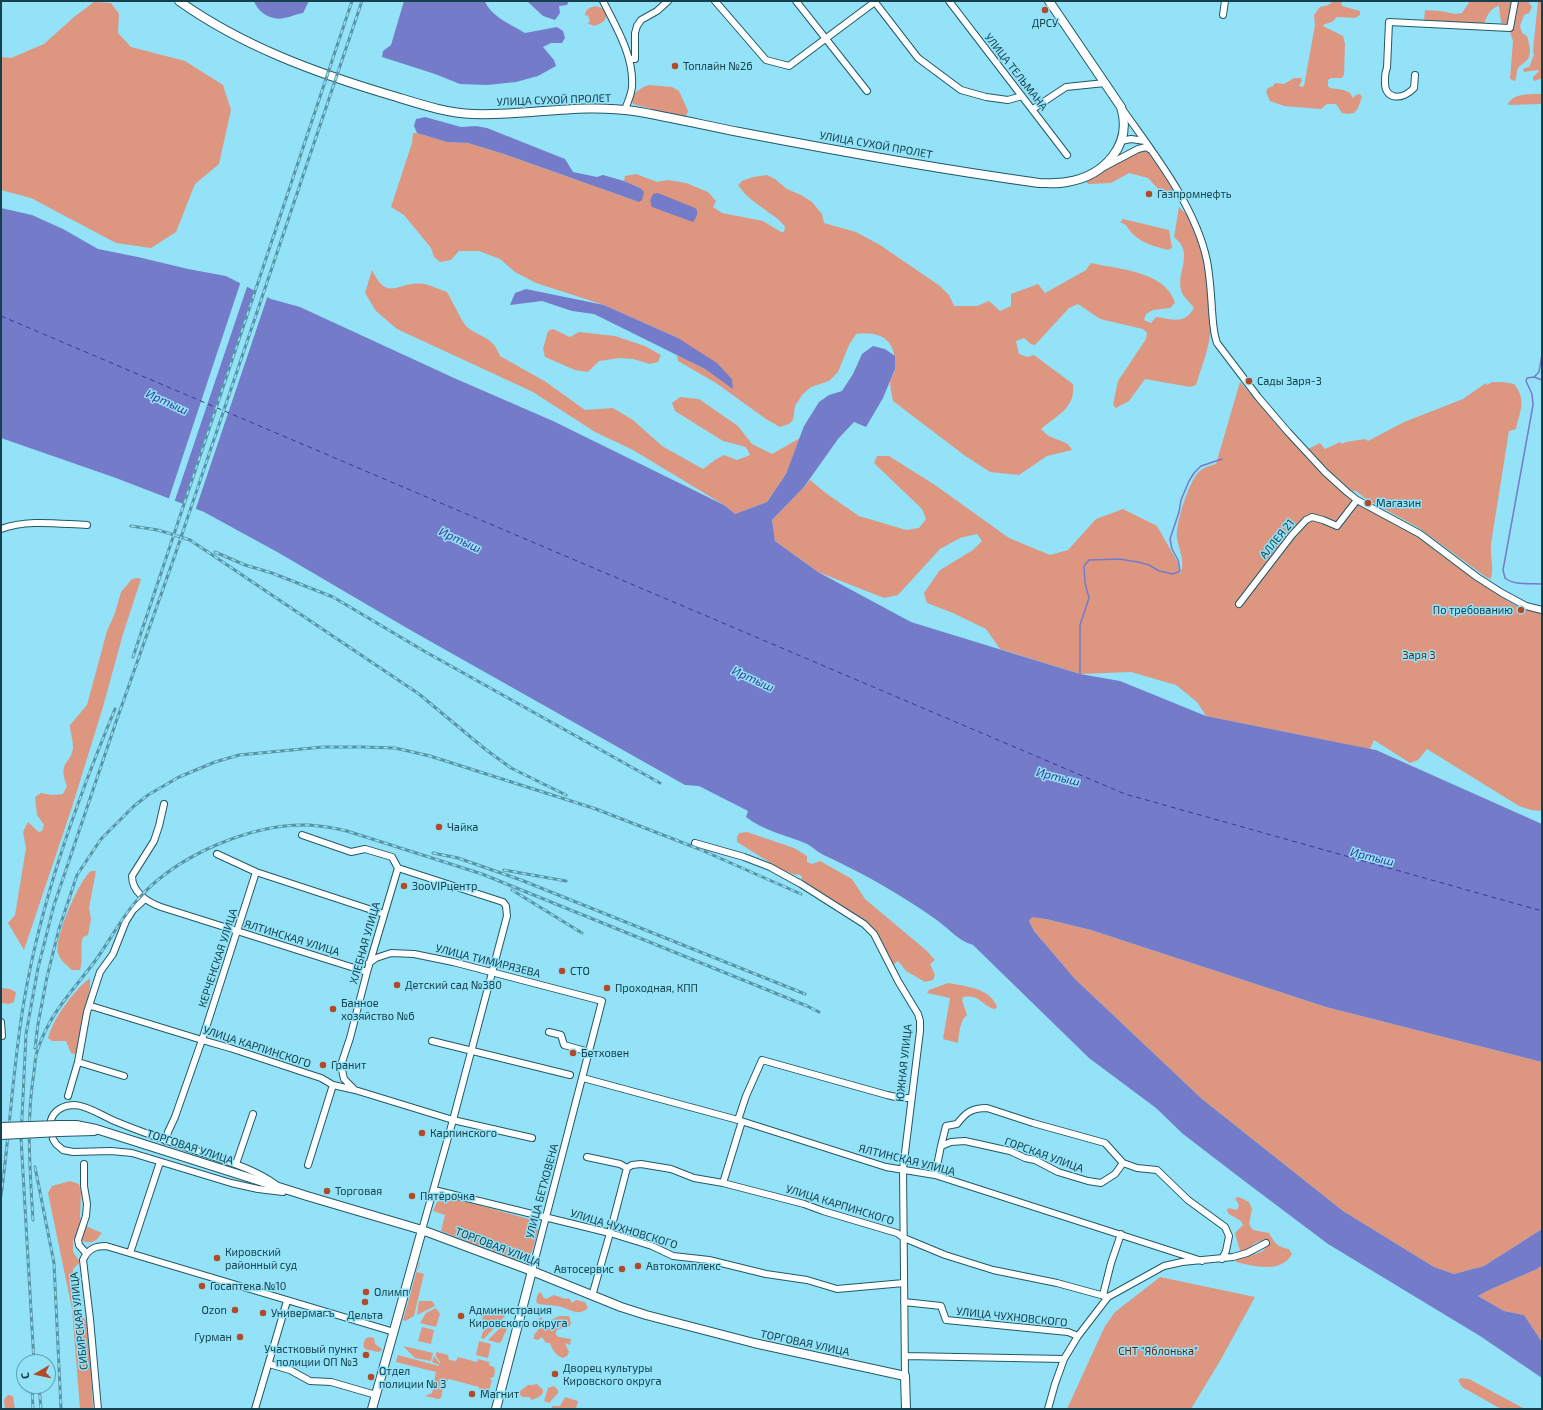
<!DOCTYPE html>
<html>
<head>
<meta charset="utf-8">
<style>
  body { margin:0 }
  #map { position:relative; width:1543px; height:1410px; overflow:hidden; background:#93e2f8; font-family:"Exo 2",sans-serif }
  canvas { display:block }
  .frame { position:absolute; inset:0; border:2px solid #14414c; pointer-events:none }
  .north { position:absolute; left:16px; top:1354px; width:40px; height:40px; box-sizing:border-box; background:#93e2f8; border:1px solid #60a2b3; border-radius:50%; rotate:261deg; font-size:11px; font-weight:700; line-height:16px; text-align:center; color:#14414c }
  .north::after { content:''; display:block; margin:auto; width:14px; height:18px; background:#b24a28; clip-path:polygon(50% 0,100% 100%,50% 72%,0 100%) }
</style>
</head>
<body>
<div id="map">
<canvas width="1543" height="1410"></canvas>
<div class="frame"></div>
<div class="north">С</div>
</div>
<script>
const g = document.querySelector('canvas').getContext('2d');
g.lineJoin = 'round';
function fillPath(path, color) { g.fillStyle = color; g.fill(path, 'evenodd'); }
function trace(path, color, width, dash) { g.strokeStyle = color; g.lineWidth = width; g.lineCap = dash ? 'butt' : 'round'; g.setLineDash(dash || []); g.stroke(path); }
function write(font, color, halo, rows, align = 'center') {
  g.font = font + ' "Exo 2",sans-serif'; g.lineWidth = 3; g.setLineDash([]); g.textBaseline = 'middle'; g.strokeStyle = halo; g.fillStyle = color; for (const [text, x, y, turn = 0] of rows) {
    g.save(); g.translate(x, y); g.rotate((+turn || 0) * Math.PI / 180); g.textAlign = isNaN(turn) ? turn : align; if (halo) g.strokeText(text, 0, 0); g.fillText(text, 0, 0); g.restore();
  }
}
fillPath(new Path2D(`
  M1334,1h7l1,5 18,5v4l-5,3 -18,-1 -5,5 -7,2 -2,2 20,10 2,8 -1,31 -2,3h-11l-3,2v6l2,2 14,2 6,3 3,5 3,-3 4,-1 2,3 -4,11 -4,5 -7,1 -5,-1 -6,-9h-9l-6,5 -37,-3 -14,-5 -4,-9 2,-4 5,-2 2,-3 9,1 10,-6h7l1,3 -3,4 2,2 3,-1 11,-61 -1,-10 6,-8 8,-2z
  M1470,1h58l4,6 -3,6 -5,2 -4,11 2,7 5,3c2,7 5,17 1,23 -3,4 -7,5 -10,9 -2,4 -1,9 -3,13l-5,-2 3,-38 -3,-9 1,-8 -10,-1 -2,-17c-9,2 -12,10 -15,18l-60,-3 1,-11 15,1 16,3 6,-1z
  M1538,1h4v77l-7,3 -2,-1v-3l6,-6 -1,-1 -14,2 -1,-3 6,-2 5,-12 -1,-5z
  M94,2l17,1 8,11 -1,19 13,14 54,14 38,24 8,25 -12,54 -24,20 -19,48 -25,16 -35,-5 -85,-45 -30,-8v-133l10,1 33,-14 30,-27z
  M596,6l8,3c6,10 -1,14 -10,17l-7,-3 3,-1 -2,-7 -3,1c0,-7 5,-9 11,-10z
  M649,85l23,2 7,4 9,20 -2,5 -5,1 -48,-13 -2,-6c5,-6 10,-11 18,-13z
  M1542,94v8l-2,2 -31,1 -1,-1c5,-11 23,-10 34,-10z
  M413,133h4l30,9 21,1 36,11 135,48 1,-14 -16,-7 1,-5 11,-2 21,8 11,-2 18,3 22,9 8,9 -3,6 9,6 41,8 18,11h3l1,-5c-6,-9 -12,-11 -21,-18 -10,-7 -19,-14 -26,-24l4,-4 11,-4 14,-2 8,4 12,10 14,6 11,7 10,12 2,9 32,9 24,13 60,41 9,9 5,11h23l12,-5 11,10 11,-5v-12l27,-10 7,9 41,-23 5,-7c26,6 75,8 84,40l-5,5 -17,2 -7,4 -2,6 7,3 5,-6c17,2 28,8 38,-9 -4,-6 -12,-12 -13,-18 -5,-20 14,-36 -7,-53l5,-30c3,3 6,6 9,9 14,20 24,85 23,110 -1,20 -9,40 -15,59l-6,2 -45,-8 -16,22 -13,7 -3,-3 5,-24 28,-42 1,-6 -4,-4 -43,-10 -22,-15 -9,4 -34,37 -4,-1 -7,-6 -8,3 3,13 8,3 7,-2 39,29c3,24 -16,31 -32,45 3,2 6,7 10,8 8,4 17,4 21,13l-25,6 -28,19 -29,-3 -26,-17 -71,-54c-1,-6 -3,-13 -3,-19 1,-5 5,-9 5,-14 2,-27 -14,-38 -39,-34l-7,11 -11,27 -9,9 -18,6 -9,8 -7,11 -2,14 -4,4 -9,3 -14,-8 -50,-36 -38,-22 -1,-6 28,14 27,18 -54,-49 -74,-33 -68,-22 -21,-11 -15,-13 -21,-8h-20l-8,9 -11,2 -6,-5 -3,-9 -27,-33 -13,-8 21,-64z
  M1143,149l7,2 23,36 -1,7 -4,2 -4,-1 -16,-17 -19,-5 -18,10 -22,1 -2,-1v-4z
  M1123,219l46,11 3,18 -4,2c-18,-5 -32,-8 -42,-25l-6,-3z
  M372,270c16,34 26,10 52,14 7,1 16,6 23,8 5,8 15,31 21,36 14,10 25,9 32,28l46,26 39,28 28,-2 20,12 29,26 41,23 12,-9 9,-5 13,5 13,-5 -4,-8 -23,-6 -48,-30 -3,-8 8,-6 19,2 39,27 14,18 20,10 28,-16 -14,36 -19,28 -32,12 -11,-9 -91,-55 -38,-18 -62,-40 -136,-63 -21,-18 -11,-18z
  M553,329l17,8 9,-5 36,4 30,10 16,9 -3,7 -8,2 -17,-5 -13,-1 -21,3 -11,11 -13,-2 -30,-13 -2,-8 5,-18z
  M1240,382l32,36 78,81 67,36 51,39 38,26 12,7 24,5v199l-11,-1 -12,-4 -92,-57 -9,11 -8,3 -36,-23 -4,9 -164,-33 -9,-14 -21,-17 -45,-13 -51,2 -80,-25 -14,-20 -33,-16 -26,-10 -3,-10 16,-23 33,-20 9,-9 -5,-7 -17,4 -20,11 -42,46 -14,3 -66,-26 -43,-31 -3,-21 32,-33 6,-7 17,14 32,22 47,14 13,-2 7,-9 -4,-10 -48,-46 3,-7h12l46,29 74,53 41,17 18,-5 28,-31 27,-10 34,17 20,35 3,13c6,-10 -1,-24 -3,-36 -2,-13 11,-53 20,-64 5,-6 11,-8 19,-10z
  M1492,382h11l11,2c13,16 6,27 2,45l-7,2 -18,113c-1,12 3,24 0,35l-5,-2 -67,-49 -53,-29 -10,-8h-4l-26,-22 -18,-20 12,-6 5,6 15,-7 2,2 4,-2 19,-3 3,2 36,-19 59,-23 23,-16 1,2z
  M138,578l3,1 -18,55 -20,73 -31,100 -48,143 -16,-27 7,-8 11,-67 -3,-16 5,-10 11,10 3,-1 2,-6 -7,-10 -2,-18 6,-4 11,2 11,-1 4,-8c-10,-26 4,-20 6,-39 0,-7 -3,-15 -3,-22l17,-20 20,-74 8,-18 6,-21 11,-13z
  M747,832l47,16 13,8v6l5,2 8,-3 32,18 13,20 62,52 8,9 -5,4 5,11 -2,5 -8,2 -19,-11 -8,-10 -5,4 -19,-34 -73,-52 1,-3 -5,-2 -1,1 -14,-5 -45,-28v-5l2,-4z
  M91,871h5l-7,37 2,11 -3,16 -5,2c-4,13 1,20 -3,33h-8c-5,-5 -12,-9 -14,-17 -4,-14 21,-73 33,-82z
  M1032,916l14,3 45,11 235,77 216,55v167l-58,37 -30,8 -20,-7 -91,-56 -141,-112 -127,-120 -41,-48 -5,-10z
  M90,978v9l-12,63 -3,4 -4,-1 -5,-12h-14l-4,-3c5,-19 26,-48 42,-60z
  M948,983c16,3 43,5 49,24l-2,2c-14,-3 -14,-15 -32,-12l-1,3 5,15c-7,5 -8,19 -9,28l-15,-4 7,-41 -23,-5 2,-3z
  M2,988l8,1 6,3 -2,10 -5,2 -8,-1z
  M70,1181l9,3 2,8 -1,26 8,9 14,6c-8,12 -14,11 -26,5l-3,1v13l7,10 -7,7 4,45 8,5 4,9 4,81h-13l-8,-100 -24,-116 4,-7z
  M1239,1197l10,5 3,7 -3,15 4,6 16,3c6,10 8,14 20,16l3,5c-11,20 -38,12 -56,8v-2l25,-8 3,-2 1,-3 -3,-6c-10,0 -12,11 -22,10l-5,-18 8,-8 -2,-4 -12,-7 -2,-3 1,-3 9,2 2,-5 -4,-7z
  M453,1198l79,22 5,5 1,6 -8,27 -12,3 -77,-30 4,-16 -12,-4 4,-9 7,-3z
  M419,1263h1l-3,9 7,2 -10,42 -9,5 -2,-1z
  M1542,1265v77l-18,-27 -20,-4 -26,-15 9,-5 50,-22z
  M1160,1277l95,20 -35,64 -29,48h-124l38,-83 10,-14z
  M541,1292l2,5 3,2 8,-4 12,4 3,-1 3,5 4,-3 9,2 3,6c-11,10 -20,-1 -31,-2 -6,-1 -12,-1 -19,-2l-2,-3 2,-7z
  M419,1301h13l3,5 -18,9z
  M436,1308l4,6 -4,13 -16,-4 6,-10z
  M487,1311l15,3 3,2 -21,23 -3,-1 4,-14 -3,-4 2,-8z
  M560,1316h9l2,7 -1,3 -11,3 -3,2v4l3,2 12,2 -1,6 -5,-2 4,9 -2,4 -4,2c-7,-2 -11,-9 -13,-15h-4l-4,-6 -4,3 -4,-1v-4l5,-6v-3l-4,1 -3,-2 9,-8c5,8 12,1 19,-1z
  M508,1320h2v2l-9,20 -2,1 -11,-3z
  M422,1327l12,3 -3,14 -13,-3z
  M370,1337l4,1 1,6 7,5 -1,2 -3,1 -13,-3c-3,-4 -1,-7 1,-11z
  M479,1341l12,3 -3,14 -12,-3z
  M403,1346l30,7 -2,8 -16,-3z
  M436,1352l12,3 1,5 7,1 2,-4 19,5 1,-3 14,4h-3v2l5,2 1,3 -1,7 -5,2 3,1 -3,12 -10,-3v-2l-30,-8 -5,5 -3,14 -3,1 -13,-3 7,-3 4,-21 -40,-10 2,-7 41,11v-1l-7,-3 2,-6 6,8v-2l-4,-6z
  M1461,1378l8,1 56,30h-24l-39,-22 -4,-7z
  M537,1384l6,6v3l-4,4 -7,3 -3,-3h-6l-3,-2v-4l8,-6h4z
  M554,1386l4,4v3l-9,10 -5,-2 4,-13z
  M8,1395l5,1 2,13h-10l-1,-9 2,-3z
  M565,1397l13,4 -2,8h-26l3,-3h7z`), '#dd9781');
fillPath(new Path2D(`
  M254,1h55l-6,12c-7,1 -12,4 -19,5 -12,3 -26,-5 -30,-17z
  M404,1h81c5,15 27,24 40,32l32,-6 6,4 2,7 -3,5h-11l-8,4 11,13 2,6 -18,10 -22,6 -29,3 -27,-1 -25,-10 -53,-17 1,-6 8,-6z
  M527,1h42l-2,4 -8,1 1,7 -5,7 -12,-4z
  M425,117l36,10 15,-1 11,2 78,31 8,13 24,5 6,-2 21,6 16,7 4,4 -2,8 -3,2 -135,-48 -36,-11 -21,-1 -30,-9 -3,-7 2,-7z
  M658,193l37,15c5,4 1,10 -2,14l-41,-15 -2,-6 3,-7z
  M1,208l31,7 31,14 35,20 40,8 50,12 38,7 45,23 29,8 154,71 99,43 171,84 11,9 32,-12 19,-28 18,-48 15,-24 10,-7 13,-4 11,-17 9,-20 11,-8 12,3 10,7v13l-12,29 -17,29 -12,-5 -16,17 -34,48 -32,33 3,21 43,31 93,50 169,52 40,7 86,35 170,34 166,74v238l-216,-55 -235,-77 -45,-11 -14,-2 -3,4 5,10 41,48 127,120 141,112 91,56 20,7 30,-8 58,-37v36l-5,4 -50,22 -9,5 26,15 20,4 18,27v36l-62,-42 -152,-92 -85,-64 -60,-46 -27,-26 -67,-50 -116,-113c-17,-5 -27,-20 -42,-29 -33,-23 -67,-42 -103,-59 -8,-3 -14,-9 -21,-13 -20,-9 -44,-13 -61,-27l2,-6 -49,-25 -14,-1 -273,-154 -133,-78 -75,-41 -88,-34 -115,-40z
  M526,289l78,16 74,33 39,25 15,16 1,10 -28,-20 -111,-55 -22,-3 -30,-10 -32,4 5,-12z`), '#747cca');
fillPath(new Path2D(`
  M241,281l7,3 -74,219 -6,-2z
  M255,288l13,7 -73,216 -13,-5z`), '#93e2f8');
trace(new Path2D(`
  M1534,377l5,-5 3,-18
  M1542,380l-8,-3 -7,1 -1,3 6,13 1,11 -30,165 2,8c10,8 25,5 37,6
  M1080,676v-51l9,-27 -4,-15 -1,-17 5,-6 30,-1 19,3 11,3 10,6 14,3 7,-3 -2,-11 -6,-11 -2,-10 9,-27 2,-12 8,-19 5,-8 7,-7 21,-7`), '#747cca', 1.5);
trace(new Path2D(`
  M1,316l1124,478 417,117`), '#393794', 1, [5, 4]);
const minor = new Path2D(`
  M603,1c13,26 31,55 29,85 0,8 -5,17 -7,24
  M715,1l51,59 23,6 87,-65
  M796,1l71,90
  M874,1l44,57 43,32 25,7 22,3 14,-4
  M949,1l118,154
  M1223,15l2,-14
  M629,59h6v-26l2,-7 4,-6 16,-9 11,-10
  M1415,75l-1,13c-11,12 -30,13 -29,-7 0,-5 0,-9 2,-13l2,-46 121,6 5,-27
  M1033,109l33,-22 39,-4
  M1123,110c31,44 73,97 84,151 3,16 4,32 5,49 1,11 1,22 5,33l41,54 30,35 37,40 22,20 10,8 63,34 57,43 25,16 24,13 16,4
  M1121,141l10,-2 14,2
  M1104,167l34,-18 8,-2 5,3
  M1,529c26,-10 58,-5 86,-4
  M1239,604l53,-69 14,-15 6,-3 11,3 14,6 20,-26
  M164,804l-5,22 -5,15 -22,35c0,16 15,26 29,31l206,65
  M302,835l49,17 14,-3 27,8 6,11 105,34 3,4 1,10 -54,204 -31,110
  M695,843l49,14 26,10 31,17 63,40 10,10 24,47 20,33 2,7v10l-17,138 2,207
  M217,854l39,18 128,42
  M369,963l7,-5 15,-5 23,1 39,8 149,39 -70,270
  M91,1006l111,34 28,8 91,30 12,7 22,5 98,30 79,18
  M1,1022l1,14
  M549,1032l12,3 3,10 25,7
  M432,1041l138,34
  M78,1062l46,14
  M583,1078l155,42 148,47 49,8 267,86
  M353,1088l-9,-9 -3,-14 9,-27 17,-66 31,-104
  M68,1096l10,-34 9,-50 13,-40 13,-18 13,-33 7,-11 12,-11
  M51,1120c3,-10 13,-15 24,-15 14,1 29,12 42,17 29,12 59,22 89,32 23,8 48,15 69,30
  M738,1120l8,-24 16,-36 125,35 13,3h11
  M53,1139l3,5 7,6 10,2 38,-1 21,2 99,30 27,6 25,3
  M166,1141l2,-9 7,-15 27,-77 54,-168
  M941,1146l5,-20 11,-2c9,-12 15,-16 30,-16l46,15 72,20 18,20
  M587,1157l33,7 7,4 5,-3 9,-1 30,5 23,9 29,5 81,21 19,7 74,22 7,5 41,17 48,15 64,13 51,14
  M84,1164v22l3,18 -1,12 -8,24 1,5 7,8
  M236,1164l17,-50
  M308,1165l25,-80
  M935,1175l6,-29 10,-4 14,-1 45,10 15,7 10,2 23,12 30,9 13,2 14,-9 8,-11 14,5 20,2 31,30 37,27 4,9 -3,15 -4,8
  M723,1183l19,-62
  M434,1190l176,43 42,13 21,10 36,4 57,14 41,6 30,9 67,-6
  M130,1253l30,-91
  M1103,1295l8,-32 10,-29
  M592,1296l18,-63 17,-65
  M904,1302l37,4 5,14 122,12 10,4
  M905,1356l159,3
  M269,1364l21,6 20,11 21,1 45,13
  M98,1409l-8,-90 -7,-59c5,-11 12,-14 23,-14l288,86
  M255,1409l32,-108
  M1048,1409l7,-25 9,-25 14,-23 30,-39 56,-31 18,-4 51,-5 14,-4 19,-10`);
const major = new Path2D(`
  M179,1c63,45 137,72 211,94 27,8 55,18 83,19 53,2 108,-11 161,-3 35,6 70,14 105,21 99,19 199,37 300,51 9,0 18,1 28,-1 37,-6 66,-37 54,-75l-72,-106
  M59,1125h17l20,4 211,67 115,34 110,41 89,36 25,8 108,28 151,33 1,33
  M59,1132l35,-1
  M372,1409l50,-179
  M496,1409l36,-138`);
trace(minor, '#215967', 8);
trace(major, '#215967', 10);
trace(minor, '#fff', 6);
trace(major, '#fff', 8);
const rail = new Path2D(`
  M131,526l27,4 32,10 229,154 66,55 26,19 55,27
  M215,552l30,13 27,8 61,24 91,54 236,132
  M133,657l219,-656
  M433,853l25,5 63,22 284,114
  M504,870l62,11
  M512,890l70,43
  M35,1048l3,-24 9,-47 12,-48 18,-54 24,-36 33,-33 14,-11 31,-18 36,-15 24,-7 84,-8h40l32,1 35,8 166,53 103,40 102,45
  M35,1167l19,96 7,146
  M1,1196c9,-65 12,-131 23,-195 17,-100 52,-198 91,-292
  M33,1220c-3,-49 -7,-99 1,-148 1,-7 1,-16 4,-23 12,-37 35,-58 57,-88 16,-22 27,-45 45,-64 38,-42 112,-74 169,-72 13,1 26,3 38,6l135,43 325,132 12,6
  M34,1362l-13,-224 5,-104 12,-66 16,-63 62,-183 59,-167 187,-554
  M32,1386l1,23
  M39,1386l2,23`);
trace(rail, '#5795a6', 3);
trace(rail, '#93e2f8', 1.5, [4.5]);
const majorBridge = new Path2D(`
  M1,1127l58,-2
  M1,1135l58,-3`);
trace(majorBridge, '#215967', 10, []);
trace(majorBridge, '#fff', 8);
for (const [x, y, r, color] of [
  [1045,10,4,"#b24a28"],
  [675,66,4,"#b24a28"],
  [1149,194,4,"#b24a28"],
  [1249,381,4,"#b24a28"],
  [1368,503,4,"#b24a28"],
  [1521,610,4,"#b24a28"],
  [439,827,4,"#b24a28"],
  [404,886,4,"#b24a28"],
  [562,971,4,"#b24a28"],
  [397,985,4,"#b24a28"],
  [607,988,4,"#b24a28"],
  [333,1009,4,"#b24a28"],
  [573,1053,4,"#b24a28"],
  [323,1065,4,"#b24a28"],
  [422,1133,4,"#b24a28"],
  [327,1191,4,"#b24a28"],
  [412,1196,4,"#b24a28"],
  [217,1258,4,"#b24a28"],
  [638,1266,4,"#b24a28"],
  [622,1269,4,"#b24a28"],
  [202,1286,4,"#b24a28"],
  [366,1292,4,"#b24a28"],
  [365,1302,4,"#b24a28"],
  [235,1310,4,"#b24a28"],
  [263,1313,4,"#b24a28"],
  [461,1316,4,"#b24a28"],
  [240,1337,4,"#b24a28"],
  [366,1355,4,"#b24a28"],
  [555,1374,4,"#b24a28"],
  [371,1377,4,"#b24a28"],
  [472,1394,4,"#b24a28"]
]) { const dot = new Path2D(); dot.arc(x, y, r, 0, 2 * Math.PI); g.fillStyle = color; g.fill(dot); trace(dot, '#93e2f8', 1.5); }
write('11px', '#14414c', '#93e2f8', [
  ["ДРСУ",1045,23,"center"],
  ["Топлайн №26",683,66],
  ["Газпромнефть",1157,194],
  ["Сады Заря-3",1257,381],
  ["Магазин",1376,503],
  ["По требованию",1513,610,"right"],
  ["Чайка",447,827],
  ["ЗооVIPцентр",412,886],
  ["СТО",570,971],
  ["Детский сад №380",405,985],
  ["Проходная, КПП",615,988],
  ["Банное",341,1003],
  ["хозяйство №6",341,1016],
  ["Бетховен",581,1053],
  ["Гранит",331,1065],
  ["Карпинского",430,1133],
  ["Торговая",335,1191],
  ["Пятёрочка",420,1196],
  ["Кировский",225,1252],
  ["районный суд",225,1265],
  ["Автокомплекс",646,1266],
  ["Автосервис",614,1269,"right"],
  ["Госаптека №10",210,1286],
  ["Олимп",374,1292],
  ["Ozon",227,1310,"right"],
  ["Администрация",469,1310],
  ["Кировского округа",469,1323],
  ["Универмагъ",271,1313],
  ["Дельта",365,1315,"center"],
  ["Гурман",232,1337,"right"],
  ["Участковый пункт",358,1349,"right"],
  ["полиции ОП №3",358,1362,"right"],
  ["Дворец культуры",563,1368],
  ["Кировского округа",563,1381],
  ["Отдел",379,1371],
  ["полиции № 3",379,1384],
  ["Магнит",480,1394]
], 'left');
write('11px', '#14414c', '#93e2f8', [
  ["УЛИЦА ТЕЛЬМАНА",1016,72,52],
  ["УЛИЦА СУХОЙ ПРОЛЕТ",554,100,-2],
  ["УЛИЦА СУХОЙ ПРОЛЕТ",876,145,10],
  ["АЛЛЕЯ 21",1277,539,-51],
  ["ЯЛТИНСКАЯ УЛИЦА",292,938,17],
  ["ХЛЕБНАЯ УЛИЦА",365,943,-74],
  ["КЕРЧЕНСКАЯ УЛИЦА",218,958,-72],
  ["УЛИЦА ТИМИРЯЗЕВА",488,961,14],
  ["УЛИЦА КАРПИНСКОГО",257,1047,18],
  ["ЮЖНАЯ УЛИЦА",904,1063,-84],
  ["ТОРГОВАЯ УЛИЦА",190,1147,18],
  ["ГОРСКАЯ УЛИЦА",1044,1155,20],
  ["ЯЛТИНСКАЯ УЛИЦА",907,1160,14],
  ["УЛИЦА БЕТХОВЕНА",542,1191,-75],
  ["УЛИЦА КАРПИНСКОГО",840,1205,17],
  ["УЛИЦА ЧУХНОВСКОГО",624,1229,17],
  ["ТОРГОВАЯ УЛИЦА",498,1247,21],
  ["УЛИЦА ЧУХНОВСКОГО",1012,1317,6],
  ["СИБИРСКАЯ УЛИЦА",79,1321,-96],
  ["ТОРГОВАЯ УЛИЦА",805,1343,12]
]);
write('11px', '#6e1f01', '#93e2f8', [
  ["Заря 3",1419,655],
  ["СНТ \"Яблонька\"",1158,1351]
]);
write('italic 12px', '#393794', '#93e2f8', [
  ["Иртыш",167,402,25],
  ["Иртыш",460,540,25],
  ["Иртыш",753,679,25],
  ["Иртыш",1058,777,14],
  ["Иртыш",1372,857,14]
]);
</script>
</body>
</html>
